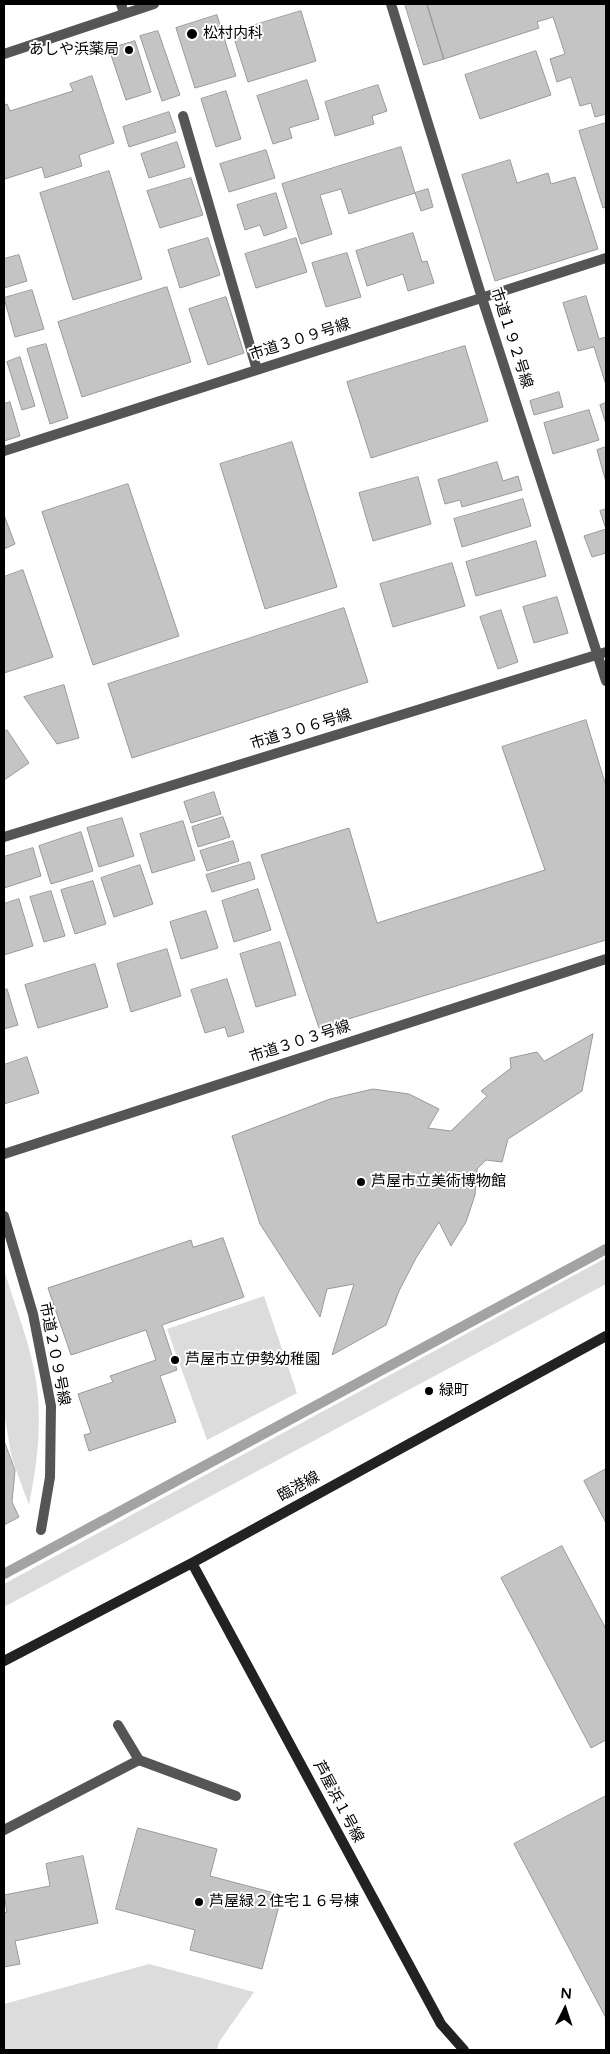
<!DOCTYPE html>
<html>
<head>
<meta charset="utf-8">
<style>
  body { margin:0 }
  #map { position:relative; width:610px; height:2054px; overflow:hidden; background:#fff; font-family:"Varela Round",sans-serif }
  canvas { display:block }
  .frame { position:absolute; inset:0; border:5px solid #000; pointer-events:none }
  .north { position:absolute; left:540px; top:1984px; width:50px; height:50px; -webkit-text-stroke:4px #fff; paint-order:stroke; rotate:4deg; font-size:14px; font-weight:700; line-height:20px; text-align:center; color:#000 }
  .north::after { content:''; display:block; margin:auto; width:18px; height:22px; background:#000; clip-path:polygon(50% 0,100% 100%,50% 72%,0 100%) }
</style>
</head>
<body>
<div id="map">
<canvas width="610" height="2054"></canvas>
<div class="frame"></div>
<div class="north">N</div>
</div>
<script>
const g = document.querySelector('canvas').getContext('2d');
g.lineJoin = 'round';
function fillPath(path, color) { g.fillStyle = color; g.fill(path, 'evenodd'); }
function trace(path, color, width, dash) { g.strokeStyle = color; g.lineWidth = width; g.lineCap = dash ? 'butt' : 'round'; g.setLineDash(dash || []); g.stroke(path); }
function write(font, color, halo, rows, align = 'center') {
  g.font = font + ' "Varela Round","Noto Sans JP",sans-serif'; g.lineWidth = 4; g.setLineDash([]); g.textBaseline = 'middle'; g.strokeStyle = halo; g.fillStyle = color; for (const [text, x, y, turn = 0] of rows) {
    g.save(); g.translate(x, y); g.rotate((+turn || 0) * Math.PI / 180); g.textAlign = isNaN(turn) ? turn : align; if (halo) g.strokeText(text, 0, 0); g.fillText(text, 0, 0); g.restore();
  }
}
fillPath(new Path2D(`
  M606,1258v26l-602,323v-23z
  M4,1269c12,42 31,85 34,129 3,36 -2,72 -9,107l-17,-46 -8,-46z
  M264,1296l33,97 -90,47 -40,-111z
  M149,1964l105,28 -35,50 -2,8h-213v-46z`), '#dcdcdc');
trace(new Path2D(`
  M4,1574l602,-325`), '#a3a3a3', 10);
const building = new Path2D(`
  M405,4h22l17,55 -20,6z
  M427,4h179v110l-11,3 -4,-14 -11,3 -9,-29 -14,5 -7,-23 15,-5 -12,-37 -16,5 2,6 -95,31z
  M301,11l15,50 -68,21 -16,-50z
  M217,15l19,61 -41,12 -19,-60z
  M158,31l22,64 -18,6 -22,-65z
  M135,41l16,51 -25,8 -17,-51z
  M536,51l15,44 -71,24 -15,-44z
  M92,76l22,67 -35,12 3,11 -37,12 -3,-11 -37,12 -1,-5v-69l3,-1 3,7 63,-20 -3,-7z
  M307,80l12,39 -30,9 3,10 -19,6 -16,-48z
  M378,85l9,26 -15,5 2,8 -39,12 -10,-34z
  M226,91l15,48 -25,8 -15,-48z
  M169,112l7,20 -47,15 -6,-20z
  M606,123v84l-3,1 -24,-77z
  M177,142l8,25 -36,11 -8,-24z
  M401,147l14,46 -66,21 -8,-25 -21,6 12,39 -31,10 -19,-60z
  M266,150l9,28 -46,14 -9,-28z
  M510,160l7,23 31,-10 3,11 24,-7 23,72 -103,32 -33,-106z
  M109,171l33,108 -69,21 -33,-107z
  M191,178l12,37 -43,13 -13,-37z
  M428,189l5,18 -12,4 -6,-18z
  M276,193l11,35 -23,8 -4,-11 -15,5 -8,-25z
  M413,233l9,29 5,-1 7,22 -26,8 -5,-17 -36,12 -11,-35z
  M208,238l12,37 -40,13 -12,-38z
  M296,238l11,34 -51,16 -11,-34z
  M347,253l14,44 -35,10 -14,-44z
  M19,255l8,26 -23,7v-29z
  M167,287l24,75 -109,35 -24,-75z
  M32,290l12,39 -29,8 -11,-39z
  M586,296l13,43 7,-2v48l-12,-38 -16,4 -15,-48z
  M226,297l18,56 -36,12 -19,-56z
  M46,344l22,74 -18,6 -23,-75z
  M465,346l23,75 -117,37 -24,-76z
  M20,357l15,49 -13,4 -15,-48z
  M559,392l4,15 -29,8 -4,-14z
  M10,402l10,34 -16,5v-37z
  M606,403v21l-6,-19z
  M589,410l10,30 -46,14 -9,-31z
  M292,442l45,145 -72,22 -45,-145z
  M606,447v35l-9,-32z
  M497,462l6,19 15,-5 4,14 -60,17 -2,-7 -15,4 -7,-24z
  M418,477l13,47 -58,17 -14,-48z
  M128,484l51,152 -86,29 -51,-153z
  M523,499l8,27 -69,21 -8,-28z
  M606,509v44l-14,4 -8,-21 22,-7 -6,-18z
  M4,515l11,29 -11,5z
  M536,541l10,35 -70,20 -10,-34z
  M452,563l13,43 -72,21 -13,-43z
  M23,570l30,87 -49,16v-96z
  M557,597l11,36 -34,10 -11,-36z
  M344,608l24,74 -236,76 -24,-74z
  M501,610l17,52 -20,7 -18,-52z
  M64,685l15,53 -22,6 -33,-47z
  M586,720l20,66v154l-287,88 -58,-173 88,-27 28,95 168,-53 -43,-123z
  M7,730l22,33 -25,17v-48z
  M214,792l7,22 -30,9 -7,-21z
  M223,817l7,20 -32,10 -6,-20z
  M122,818l12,38 -35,11 -12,-39z
  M183,821l12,39 -43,13 -12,-39z
  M81,832l12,39 -42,13 -12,-38z
  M233,841l6,20 -32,10 -7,-20z
  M33,848l8,28 -37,12v-31z
  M250,862l5,17 -43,13 -6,-17z
  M140,865l13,39 -39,13 -13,-39z
  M93,881l13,43 -31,10 -14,-44z
  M258,889l13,41 -37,12 -12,-41z
  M51,891l14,45 -21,6 -14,-45z
  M19,899l14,47 -29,9v-51z
  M206,911l12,37 -37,11 -11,-37z
  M280,942l16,53 -40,12 -16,-53z
  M167,949l14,47 -50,16 -14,-48z
  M95,964l13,43 -70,21 -13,-43z
  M227,979l17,53 -16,5 -3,-10 -20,6 -14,-43z
  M7,989l11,36 -14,4v-38z
  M593,1034l-11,57 -74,48 -6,23 -16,-2 -9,9 -2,26 -9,27 -15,24 -12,-24 -23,36 -17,33 -13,34 -54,30 22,-71 -27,5 -7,28 -60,-93 -28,-88 98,-37 43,-10 36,5 30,15 -11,19 23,3 36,-35 -6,-5 30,-23 -1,-10 27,-6 7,9z
  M27,1057l12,36 -35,11v-39z
  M223,1238l21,59 -82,28 15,45 -17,6 16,46 -87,29 -5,-16 7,-2 -13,-39 35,-12 -3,-6 46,-16 -10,-30 -75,25 -23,-67 143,-48 2,7z
  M4,1441l11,29 -3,32 7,15 -15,8z
  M606,1469v54l-22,-42z
  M562,1546l44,83v111l-15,8 -90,-170z
  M606,1796v222l-92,-174z
  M138,1828l79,21 -7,27 72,19 -20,74 -72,-19 5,-20 -79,-21z
  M83,1856l15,67 -83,18 5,23 -16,3v-54l3,-1 -3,-17 46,-9 -4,-22z`);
fillPath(building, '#c4c4c4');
trace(building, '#999', 1);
trace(new Path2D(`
  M118,1725l21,35
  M4,1830l135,-70 97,36`), '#555', 10);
trace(new Path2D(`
  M121,4l3,9
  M391,4l91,294 124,383
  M4,54l150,-50
  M183,116l74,254
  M4,451l602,-193
  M4,837l602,-185
  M4,1154l602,-195
  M4,1216l29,98 18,92 -1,71 -9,53`), '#555', 10);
trace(new Path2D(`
  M192,1563l249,461 23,26
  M4,1661l188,-98 414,-227`), '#222', 10);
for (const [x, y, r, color] of [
  [192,34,6,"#000"],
  [129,50,5,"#000"],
  [361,1182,5,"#000"],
  [175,1360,5,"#000"],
  [429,1391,5,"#000"],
  [199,1902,5,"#000"]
]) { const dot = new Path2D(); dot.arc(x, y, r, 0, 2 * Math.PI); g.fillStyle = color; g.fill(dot); trace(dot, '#fff', 2); }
write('15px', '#000', '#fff', [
  ["松村内科",203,34],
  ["あしや浜薬局",119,50,"right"],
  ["芦屋市立美術博物館",371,1182],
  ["芦屋市立伊勢幼稚園",185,1360],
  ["緑町",439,1391],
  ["芦屋緑２住宅１６号棟",209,1902]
], 'left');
write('15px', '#000', '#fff', [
  ["市道１９２号線",511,338,72],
  ["市道３０９号線",300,340,-18],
  ["市道３０６号線",301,730,-17],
  ["市道３０３号線",300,1042,-18],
  ["市道２０９号線",54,1354,79],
  ["臨港線",299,1487,-29],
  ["芦屋浜１号線",338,1802,62]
]);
</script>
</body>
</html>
